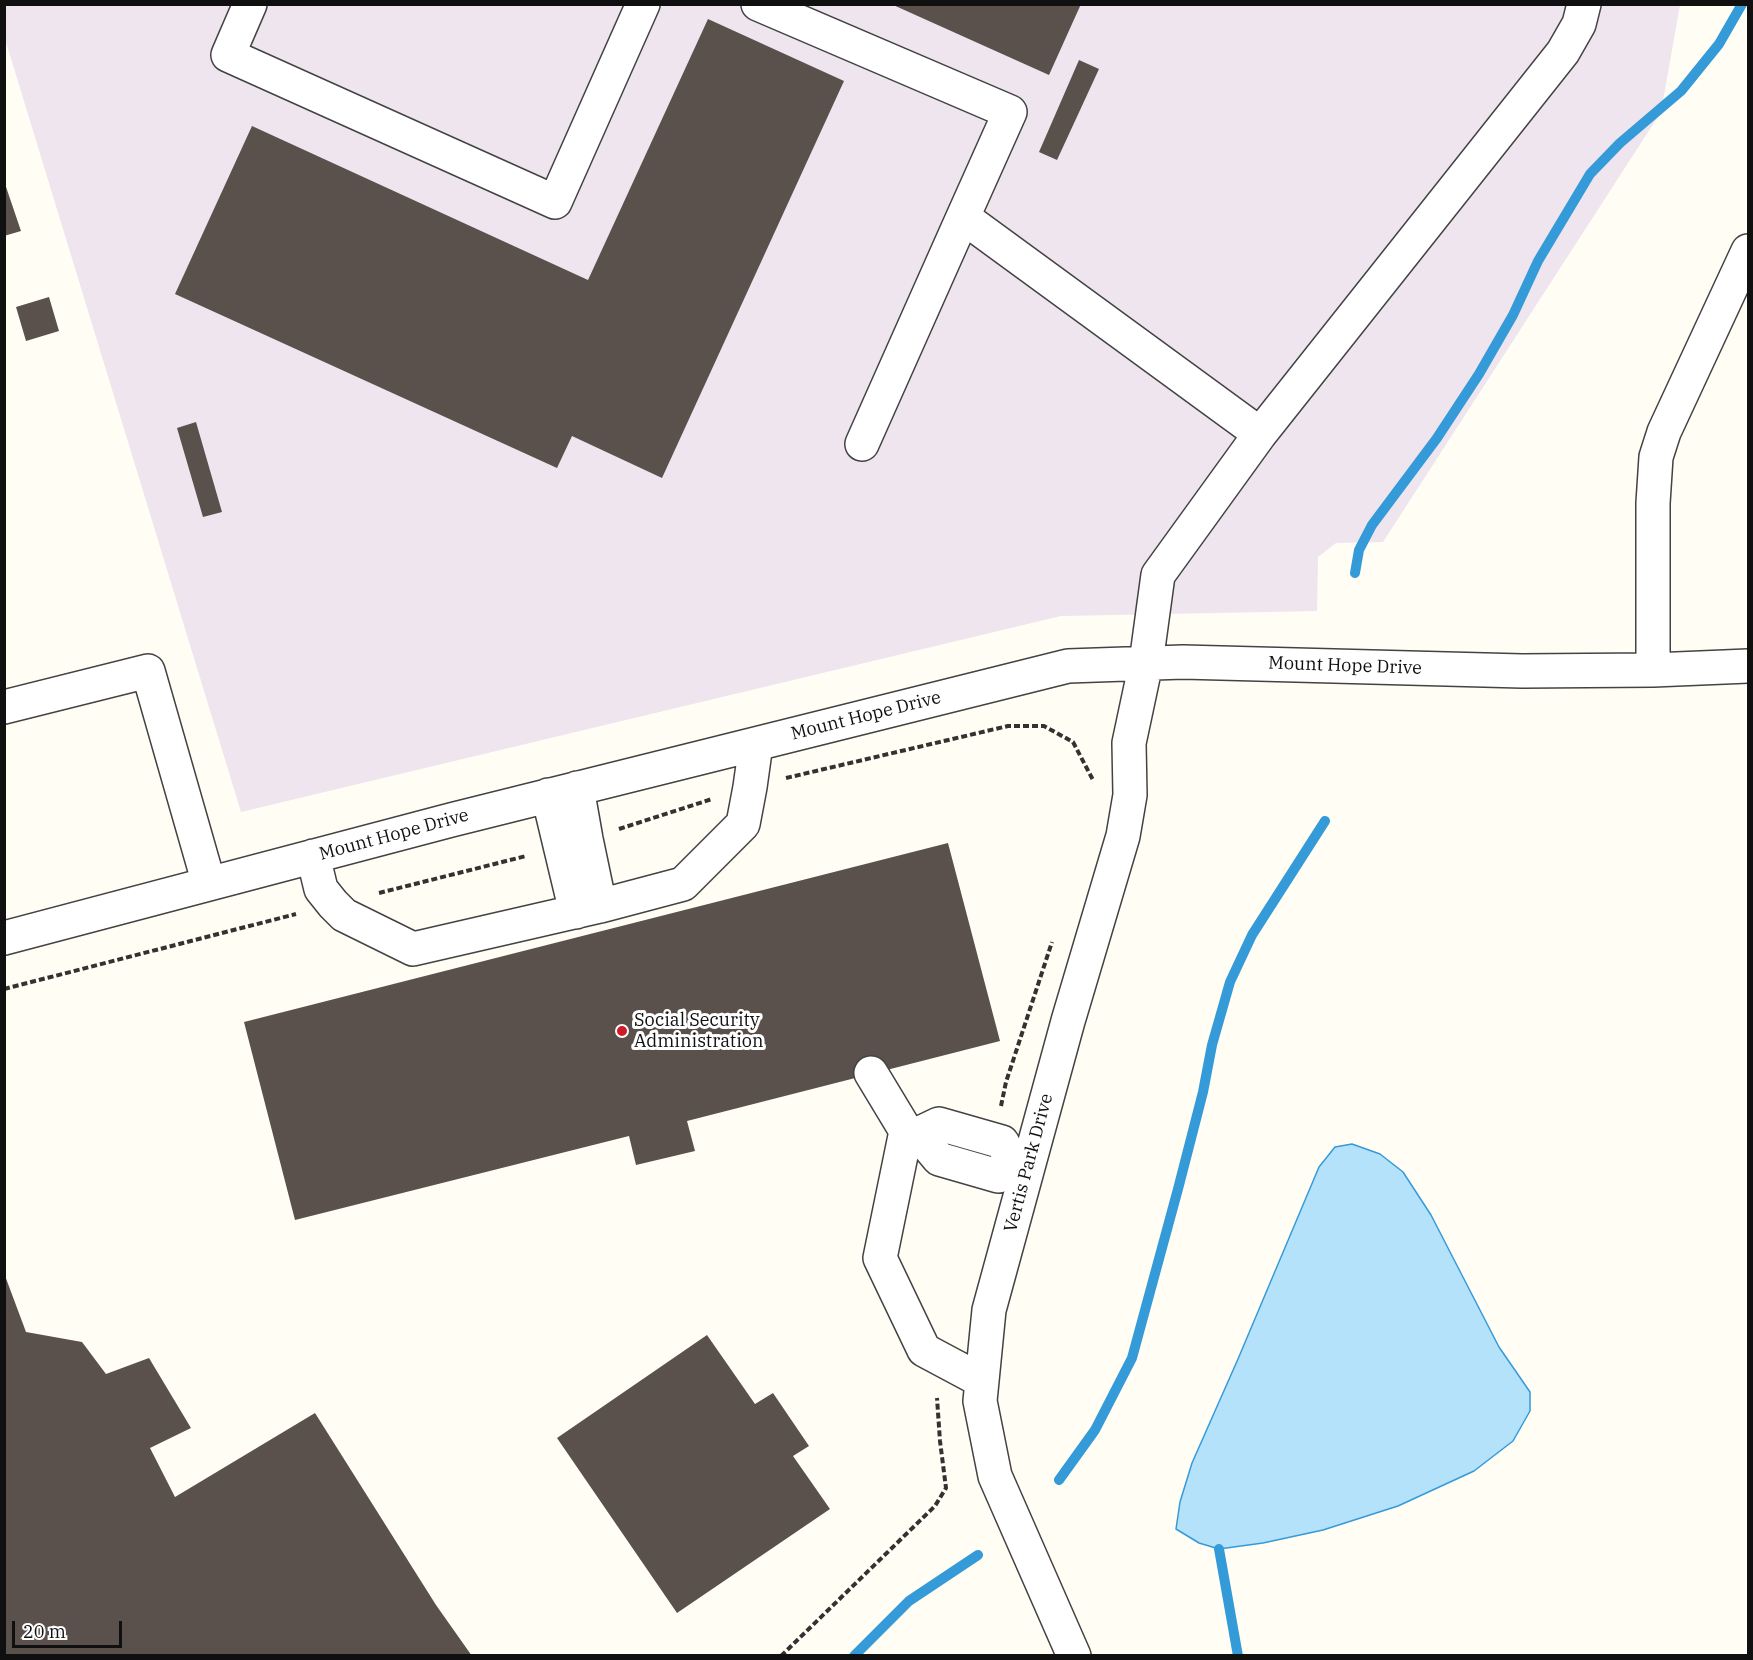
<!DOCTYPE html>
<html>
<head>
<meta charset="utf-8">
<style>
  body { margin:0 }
  #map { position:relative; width:1753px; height:1660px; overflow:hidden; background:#fffdf4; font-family:"IBM Plex Serif",serif }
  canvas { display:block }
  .frame { position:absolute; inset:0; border:6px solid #101010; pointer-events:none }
  .scale { position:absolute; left:12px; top:1621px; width:110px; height:27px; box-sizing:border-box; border:3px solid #101010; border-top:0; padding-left:8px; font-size:18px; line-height:21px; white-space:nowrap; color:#101010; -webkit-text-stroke:4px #fff; paint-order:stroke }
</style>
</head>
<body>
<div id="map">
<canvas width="1753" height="1660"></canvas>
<div class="frame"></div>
<div class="scale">20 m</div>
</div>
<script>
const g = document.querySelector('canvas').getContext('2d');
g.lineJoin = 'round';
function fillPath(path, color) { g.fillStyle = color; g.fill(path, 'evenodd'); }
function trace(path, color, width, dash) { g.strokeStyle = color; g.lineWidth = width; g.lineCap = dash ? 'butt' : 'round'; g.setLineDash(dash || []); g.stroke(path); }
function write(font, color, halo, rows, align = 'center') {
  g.font = font + ' "IBM Plex Serif",serif'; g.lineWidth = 6; g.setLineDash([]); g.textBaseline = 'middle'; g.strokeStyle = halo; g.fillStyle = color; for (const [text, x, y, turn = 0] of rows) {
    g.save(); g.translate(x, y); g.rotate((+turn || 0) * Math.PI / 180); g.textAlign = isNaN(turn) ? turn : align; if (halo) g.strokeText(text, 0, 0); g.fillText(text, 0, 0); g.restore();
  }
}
fillPath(new Path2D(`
  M4,5h1676l-19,107 -278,430 -47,1 -18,14 -1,54 -256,5 -820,196 -236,-773z`), '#eee5ef');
const water = new Path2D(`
  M1352,1144l28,10 23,18 28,43 68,132 31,45v19l-17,30 -39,30 -76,35 -75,24 -60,13 -44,6 -20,-6 -23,-14 4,-27 12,-39 46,-104 81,-192 16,-20z`);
fillPath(water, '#b4e2fb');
trace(water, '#359ad8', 1.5);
trace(new Path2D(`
  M1355,573l4,-23 13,-25 65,-87 42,-64 34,-59 25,-54 52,-87 30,-31 61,-52 38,-47 23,-40
  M1059,1480l36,-50 37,-72 46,-169 25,-97 9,-47 18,-63 22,-47 73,-114
  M1219,1549l19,107
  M854,1656l55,-55 69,-46`), '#359ad8', 10);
fillPath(new Path2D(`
  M891,4h190l-32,71z
  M708,19l136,62 -182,397 -90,-42 -15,32 -382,-174 77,-168 336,154z
  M1079,60l20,9 -42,91 -18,-8z
  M4,181l17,50 -17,5z
  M49,297l10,34 -33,10 -10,-34z
  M196,422l26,90 -19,5 -26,-89z
  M948,843l52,198 -313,80 8,30 -59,14 -7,-29 -334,84 -51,-198z
  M4,1273l22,59 56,10 24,32 43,-16 42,70 -41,20 25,49 140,-84 121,192 36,51h-468z
  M707,1335l48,69 18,-11 36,53 -16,10 37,53 -153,104 -120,-175z`), '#5a514c');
const minor = new Path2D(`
  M250,4l-22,51 327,147 88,-198
  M758,4l252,108 -47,105 297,217
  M862,444l101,-227
  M1653,670v-167l3,-46 8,-25 84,-181
  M4,707l144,-36 61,213
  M577,788l9,51 14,67
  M548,795l28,117
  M313,856l8,33 12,15 11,11 69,34 187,-43 83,-22 60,-60 7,-37 6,-43
  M4,938l447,-118 617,-154 115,-4 339,9 131,-1 95,-4
  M871,1073l35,58 -26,127 44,92 58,31
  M906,1131l12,3 21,-10 63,18 12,22
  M918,1134l21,25 59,17 16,-12
  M1074,1656l-79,-180 -15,-75 9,-91 79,-289 55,-185 7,-41 -1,-52 17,-80 12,-88 102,-141 303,-382 16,-28 5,-20`);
trace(minor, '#434343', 36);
trace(new Path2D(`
  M786,778l222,-52h36l29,16 20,38
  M619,829l93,-30
  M379,893l147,-37
  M4,989l292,-75
  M1001,1106l5,-24 46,-140
  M781,1656l154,-150 11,-18 -6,-47 -3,-43`), '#323232', 4, [6, 3]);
trace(minor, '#fff', 33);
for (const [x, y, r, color] of [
  [622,1031,6,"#cd1c27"]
]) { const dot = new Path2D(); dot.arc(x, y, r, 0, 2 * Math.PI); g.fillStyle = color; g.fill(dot); trace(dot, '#fff', 2); }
write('18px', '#101010', '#fff', [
  ["Mount Hope Drive",1345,666,2],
  ["Mount Hope Drive",866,716,-14],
  ["Mount Hope Drive",394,835,-15],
  ["Vertis Park Drive",1029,1163,-75]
]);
write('18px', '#101010', '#fff', [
  ["Social Security",634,1021],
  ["Administration",634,1042]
], 'left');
</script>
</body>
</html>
